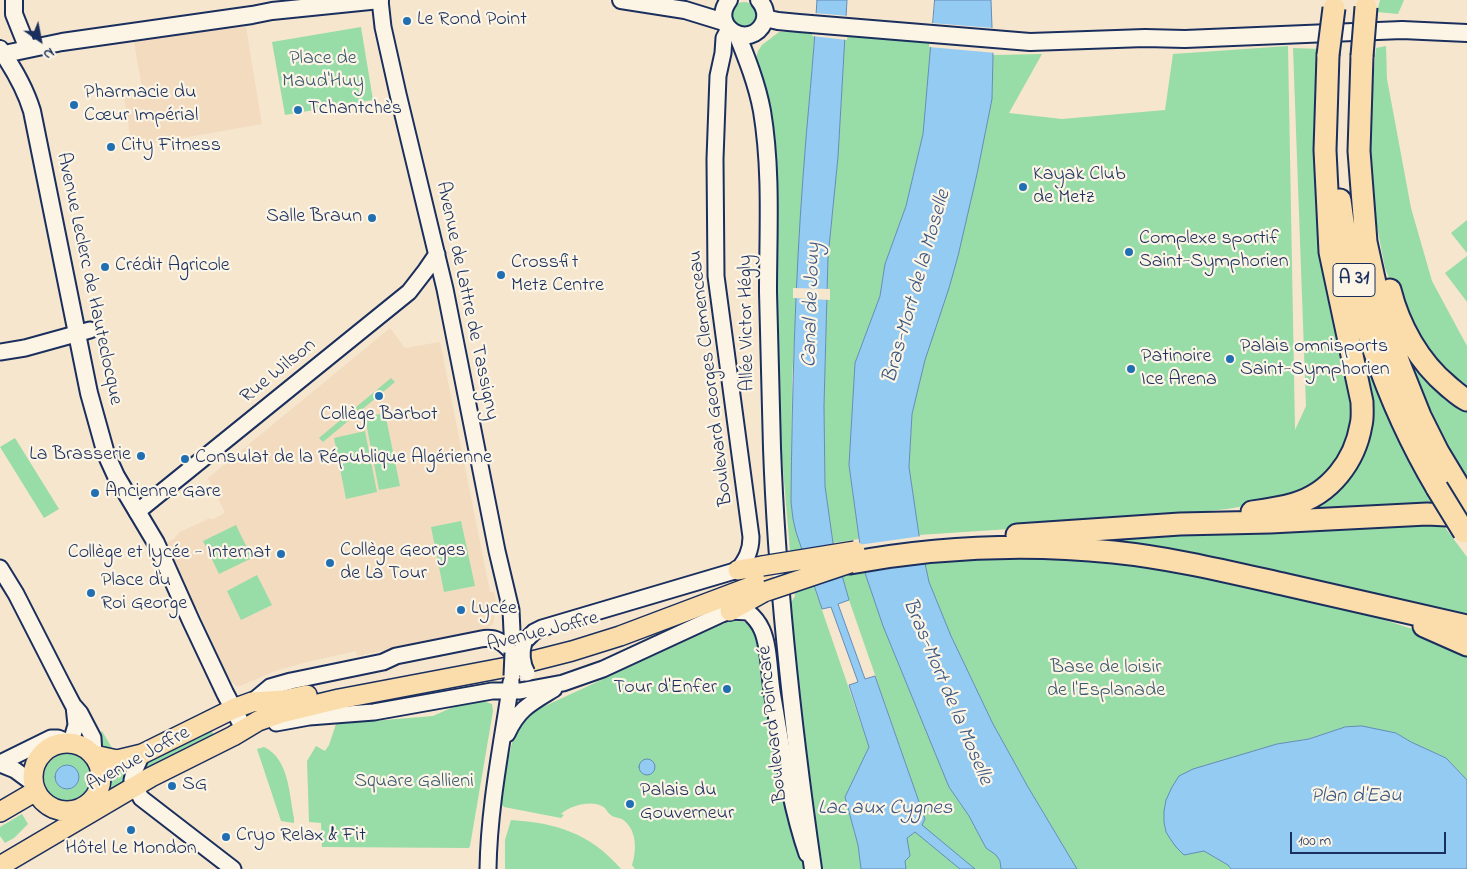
<!DOCTYPE html>
<html>
<head>
<meta charset="utf-8">
<style>
  body { margin:0 }
  #map { position:relative; width:1467px; height:869px; overflow:hidden; background:#f6e6ce; font-family:"Indie Flower",sans-serif }
  canvas { display:block }
  .north { position:absolute; left:15px; top:15px; width:50px; height:50px; -webkit-text-stroke:4px #fcf5e5; paint-order:stroke; rotate:147deg; font-size:14px; font-weight:700; line-height:20px; text-align:center; color:#1b2f5e }
  .north::after { content:''; display:block; margin:auto; width:18px; height:22px; background:#1b2f5e; clip-path:polygon(50% 0,100% 100%,50% 72%,0 100%) }
  .scale { position:absolute; left:1290px; top:832px; width:156px; height:22px; box-sizing:border-box; border:2px solid #1b2f5e; border-top:0; padding-left:6px; font-size:15px; line-height:18px; white-space:nowrap; color:#1b2f5e; -webkit-text-stroke:4px #fcf5e5; paint-order:stroke }
</style>
</head>
<body>
<div id="map">
<canvas width="1467" height="869"></canvas>
<div class="north">N</div>
<div class="scale">100 m</div>
</div>
<script>
const g = document.querySelector('canvas').getContext('2d');
g.lineJoin = 'round';
function fillPath(path, color) { g.fillStyle = color; g.fill(path, 'evenodd'); }
function trace(path, color, width, dash) { g.strokeStyle = color; g.lineWidth = width; g.lineCap = dash ? 'butt' : 'round'; g.setLineDash(dash || []); g.stroke(path); }
function write(font, color, halo, rows, align = 'center') {
  g.font = font + ' "Indie Flower",sans-serif'; g.lineWidth = 4.5; g.setLineDash([]); g.textBaseline = 'middle'; g.strokeStyle = halo; g.fillStyle = color; for (const [text, x, y, turn = 0] of rows) {
    g.save(); g.translate(x, y); g.rotate((+turn || 0) * Math.PI / 180); g.textAlign = isNaN(turn) ? turn : align; if (halo) g.strokeText(text, 0, 0); g.fillText(text, 0, 0); g.restore();
  }
}
fillPath(new Path2D(`
  M246,27l16,97 -130,23 -9,-56 19,-3 -8,-46 58,-10z
  M390,328l15,20 35,-6 50,250h4l5,21 -4,1 -2,10 -9,6 -127,26 -1,-5 -53,12 -28,8 -35,15h-4l-5,-5 -5,-7 -28,-64 -5,-6 -6,-13 -2,-8 -20,-42 2,1 9,-4 -1,-2 3,-1v-2l32,-15v1h3l12,-6 -17,-35z`), '#f2dbbe');
fillPath(new Path2D(`
  M1380,0h24l-6,14 -21,-2z
  M732 14a12 12 0 1 1 24 0a12 12 0 1 1-24 0Z
  M361,27l12,73 -88,15 -13,-73z
  M779,32h36l-12,144 -11,204 -1,122 2,17 17,56 59,172 -24,50 13,48 3,24h-41l-29,-238 -1,-27 5,-8 -3,-22 -24,-280 -1,-147 -15,-75 6,-21 4,-6z
  M845,35l87,7 -9,92 -17,72 -21,58 -5,32 -25,67 -6,102 10,74 -26,4 -8,-57 -1,-80 4,-149 10,-100z
  M1288,46l7,384 11,-24 -13,-358 28,1 31,289 46,-11 69,78v104l-206,7 2,-13 -36,6 -142,15 -166,11 -10,-68 3,-53 13,-54 24,-72 28,-114 15,-75 1,-44 49,-1 -33,59 53,6 103,-9 8,-56z
  M1386,46l1,33 24,129 21,73 35,65v48l-29,-25 -38,-64 -15,-37 -12,-62 -4,-39 2,-64 5,-55z
  M1467,220v33l-16,-20z
  M1467,256v46l-22,-29z
  M391,378l4,4 -72,60 -4,-4z
  M385,413l15,73 -21,4 -14,-73z
  M365,431l12,61 -31,7 -12,-61z
  M15,438l44,71 -15,9 -44,-71z
  M1438,518l29,39v65l-392,-82z
  M461,521l14,65 -31,6 -13,-65z
  M236,525l16,33 -33,16 -16,-33z
  M987,556h64l117,11 170,38 90,29 39,16v130l-21,-22 -35,-16 -15,-9 -51,-6 -36,12 -32,5 -113,67v11l2,10 27,20 11,-1 24,14 3,4h-154l-49,-82 -35,-63 -42,-88 -22,-54 -4,-18z
  M865,571l18,55 66,161 20,29 17,32 10,7 4,6 1,8h-95l-1,-8 5,-5 -3,-18 8,-6 10,-13 -76,-219 -7,-25z
  M257,575l15,30 -31,15 -14,-29z
  M731,621c15,0 20,2 30,13l47,235h-173l-3,-4c5,-15 5,-36 -10,-46 -3,-1 -8,-2 -10,-3 -3,-2 -5,-5 -7,-8 -11,-9 -34,-3 -44,6l3,1 -3,3 -57,-11 -3,-3 -2,-4 15,-66 10,-16 8,-6 186,-86z
  M483,701l9,3 1,7 -23,135 -1,2 -147,-1 -1,-24 -12,-1 -2,-61 9,-15 9,5 4,-6 7,-21 97,-8 27,-12z
  M211,729l3,8 -64,33 -2,-2 -7,-2 2,-3z
  M102,731l10,17 -3,2 -6,-4 -6,-10z
  M264,747c25,12 25,46 30,71v5l-13,-2 -24,-72z
  M66,753c16,2 30,14 24,31 -2,6 -6,11 -12,14 -31,15 -52,-35 -12,-45z
  M129,764c-3,9 -5,11 -5,21l-20,10 4,-14 -1,-14z
  M22,814l6,10 -14,14 -9,5 -5,-7v-9z
  M511,820c45,3 79,13 110,49h-116v-29z`), '#98dca8');
const water = new Path2D(`
  M817,0h30l-9,157 -10,100 -4,149 1,80 8,57 16,57 -11,4 27,75 10,-3 50,143 -3,6 53,44h-15l-45,-37 -8,6 3,18 -5,5 1,8h-45l-3,-24 -13,-48 24,-50 -20,-62 9,-3 -27,-75 -9,2 -26,-77 -3,-13 -2,-17c1,-108 4,-216 12,-325 4,-59 11,-118 14,-177z
  M935,0h56l2,55 -1,44 -15,75 -19,82 -9,32 -24,72 -13,54 -3,53 10,68 10,47 22,54 42,88 35,63 49,82h-76l-1,-8 -4,-6 -10,-7 -17,-32 -20,-29 -66,-161 -20,-59 -14,-102 6,-102 25,-67 5,-32 21,-58 17,-72z
  M1362,726l34,7 15,9 35,16 21,22v89h-236l-3,-4 -24,-14 -20,4 -8,-8 -5,-7 -5,-8 -2,-10v-11l2,-11 6,-13 7,-11 14,-7 84,-25 32,-5 36,-12z
  M639 767a8 8 0 1 1 16 0a8 8 0 1 1-16 0Z
  M55 777a12 12 0 1 1 24 0a12 12 0 1 1-24 0Z`);
fillPath(water, '#94cbf3');
trace(water, '#648db7', 1);
fillPath(new Path2D(`
  M814,13l35,3 -2,24 -35,-4z
  M931,23l63,5 2,25 -67,-6z
  M793,288l37,1v11l-37,-2z
  M922,536l5,27 -64,10 -5,-28z`), '#f6e6ce');
const tertiary = new Path2D(`
  M380,0l3,27 15,67 47,195 52,262 14,59 2,43
  M0,352l25,-4 65,-18
  M137,512l272,-220 17,-22 11,-16
  M0,568l16,26 46,90 11,21 7,8 13,25 1,17
  M524,642l10,-10 8,-4 196,-58c8,-10 13,-19 13,-33l-35,-261 -1,-117 3,-83 5,-23 1,-15 5,-9
  M252,702l18,-15 21,-6 92,-19 13,-6 85,-17c16,-3 22,4 32,14
  M276,723l33,-6 65,-5 118,-21h28l43,-8 40,-14 119,-55 8,-3 18,1c5,4 11,11 14,18 8,18 7,47 11,67 9,51 17,108 34,157
  M507,734c11,-25 24,-31 47,-45
  M71,742l5,-17 -2,-19
  M142,754l-8,18 -2,8 9,18 92,71
  M0,763l51,-25h7l10,4
  M0,764l15,6 19,14
  M488,869c1,-63 14,-125 23,-187`);
const secondary = new Path2D(`
  M14,0v14l14,35
  M621,0l64,10 39,12
  M729,0c-21,28 22,51 35,22 3,-8 0,-16 -5,-22
  M765,18l13,3 21,2 231,19 115,-4 40,1 217,-9 65,3
  M737,34c10,25 20,50 25,77 10,60 6,121 6,181 1,52 3,104 4,156 5,141 21,282 41,421
  M0,49c14,20 25,39 32,62l57,282 17,61 10,22 40,67 35,78 34,72 19,36
  M0,55l62,-13 190,-27 20,-4 108,-11`);
const primary = new Path2D(`
  M33 777a34 34 0 1 1 68 0a34 34 0 1 1-68 0Z
  M94,755l23,5 25,-6 91,-45 19,-7 32,-2 23,-5
  M0,812l36,-21
  M0,866l151,-89 82,-41 25,-15 23,-8 58,-14 174,-33`);
const trunk = new Path2D(`
  M738,570l24,-4
  M730,611l34,-19
  M513,666l59,-15 48,-15 146,-55`);
const motorway = new Path2D(`
  M1362,56l-3,95 7,91 16,73 18,51 20,50 18,36 29,48
  M1340,200c13,102 45,200 97,288
  M1390,290c9,36 29,72 58,96 6,5 12,11 19,14
  M1252,512c14,-2 28,-4 42,-8 36,-10 61,-43 67,-79 2,-7 1,-16 1,-23l-32,-150 -5,-102 3,-95
  M1017,535l163,-11 90,-2 157,-8 40,2
  M850,563c86,-16 175,-20 263,-11 59,6 116,20 174,33 60,14 120,27 180,41
  M1424,626l43,19`);
trace(tertiary, '#1b2f5e', 19);
trace(secondary, '#1b2f5e', 20);
trace(primary, '#1b2f5e', 22);
trace(trunk, '#1b2f5e', 22);
trace(motorway, '#1b2f5e', 25);
trace(tertiary, '#fcf5e5', 15);
trace(secondary, '#fcf5e5', 16);
trace(primary, '#faddab', 19);
trace(trunk, '#faddab', 19);
trace(motorway, '#faddab', 21);
const tertiaryBridge = new Path2D(`
  M524,642c-3,10 -2,22 3,31
  M512,676l1,-23`);
const trunkBridge = new Path2D(`
  M762,566l93,-15
  M767,591l83,-28`);
const motorwayBridge = new Path2D(`
  M1328,55l6,-47
  M1362,56l4,-49
  M1437,488l27,44`);
trace(tertiaryBridge, '#1b2f5e', 19, []);
trace(trunkBridge, '#1b2f5e', 22, []);
trace(motorwayBridge, '#1b2f5e', 25, []);
trace(tertiaryBridge, '#fcf5e5', 15);
trace(trunkBridge, '#faddab', 19);
trace(motorwayBridge, '#faddab', 21);
for (const [x, y, r, color] of [
  [407,21,5,"#1f6fb2"],
  [74,105,5,"#1f6fb2"],
  [298,110,5,"#1f6fb2"],
  [111,147,5,"#1f6fb2"],
  [1023,187,5,"#1f6fb2"],
  [372,218,5,"#1f6fb2"],
  [1129,252,5,"#1f6fb2"],
  [105,267,5,"#1f6fb2"],
  [501,275,5,"#1f6fb2"],
  [1230,359,5,"#1f6fb2"],
  [1131,369,5,"#1f6fb2"],
  [379,396,5,"#1f6fb2"],
  [141,456,5,"#1f6fb2"],
  [185,459,5,"#1f6fb2"],
  [95,493,5,"#1f6fb2"],
  [281,554,5,"#1f6fb2"],
  [330,563,5,"#1f6fb2"],
  [91,593,5,"#1f6fb2"],
  [461,610,5,"#1f6fb2"],
  [727,689,5,"#1f6fb2"],
  [172,786,5,"#1f6fb2"],
  [630,804,5,"#1f6fb2"],
  [131,830,5,"#1f6fb2"],
  [226,837,5,"#1f6fb2"]
]) { const dot = new Path2D(); dot.arc(x, y, r, 0, 2 * Math.PI); g.fillStyle = color; g.fill(dot); trace(dot, '#fcf5e5', 2); }
for (const [x, y, w] of [
  [1354,280,42]
]) { const box = new Path2D(); box.roundRect(x - w / 2, y - 16.5, w, 33, 4); g.fillStyle = '#fcf5e5'; g.fill(box); trace(box, '#1b2f5e', 1); }
write('bold 19px', '#1b2f5e', null, [
  ["A 31",1354,280]
]);
write('20px', '#1b2f5e', '#fcf5e5', [
  ["Le Rond Point",417,21],
  ["Pharmacie du",84,94],
  ["Cœur Impérial",84,117],
  ["Tchantchès",308,110],
  ["City Fitness",121,147],
  ["Kayak Club",1033,176],
  ["de Metz",1033,199],
  ["Salle Braun",362,218,"right"],
  ["Complexe sportif",1139,240],
  ["Saint-Symphorien",1139,263],
  ["Crossfit",511,264],
  ["Metz Centre",511,287],
  ["Crédit Agricole",115,267],
  ["Palais omnisports",1240,348],
  ["Saint-Symphorien",1240,371],
  ["Patinoire",1141,358],
  ["Ice Arena",1141,381],
  ["Collège Barbot",379,416,"center"],
  ["La Brasserie",131,456,"right"],
  ["Consulat de la République Algérienne",195,459],
  ["Ancienne Gare",105,493],
  ["Collège Georges",340,552],
  ["de La Tour",340,575],
  ["Collège et lycée - Internat",271,554,"right"],
  ["Place du",101,582],
  ["Roi George",101,605],
  ["Lycée",471,610],
  ["Tour d'Enfer",717,689,"right"],
  ["SG",182,786],
  ["Palais du",640,792],
  ["Gouverneur",640,815],
  ["Cryo Relax & Fit",236,837],
  ["Hôtel Le Mondon",131,850,"center"]
], 'left');
write('20px', '#3a5a70', '#fcf5e5', [
  ["Place de",323,60],
  ["Maud'Huy",323,83],
  ["Base de loisir",1106,669],
  ["de l'Esplanade",1106,692],
  ["Square Gallieni",414,783]
]);
write('20px', '#1b2f5e', '#fcf5e5', [
  ["Avenue Leclerc de Hauteclocque",88,279,78],
  ["Avenue de Lattre de Tassigny",466,301,78],
  ["Allée Victor Hégly",748,323,-91],
  ["Rue Wilson",279,372,-39],
  ["Boulevard Georges Clemenceau",712,378,-97],
  ["Avenue Joffre",543,633,-14],
  ["Boulevard Poincaré",774,724,-96],
  ["Avenue Joffre",139,760,-29]
]);
write('italic 21px', '#395683', '#fcf5e5', [
  ["Bras-Mort de la Moselle",918,287,-74],
  ["Canal de Jouy",813,305,-88],
  ["Bras-Mort de la Moselle",946,692,67],
  ["Plan d'Eau",1356,798],
  ["Lac aux Cygnes",885,810]
]);
</script>
</body>
</html>
